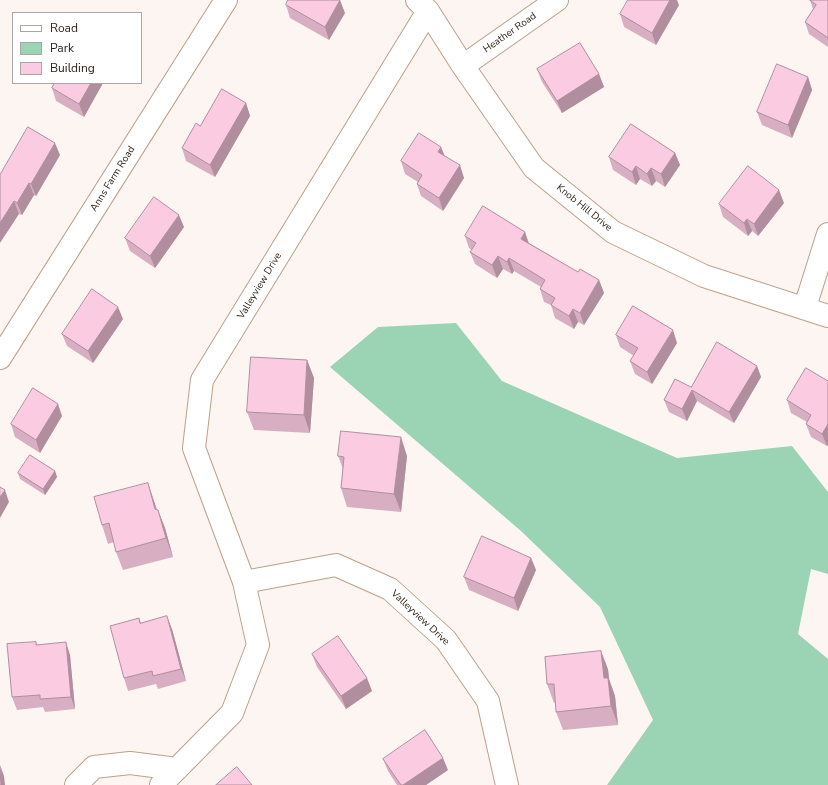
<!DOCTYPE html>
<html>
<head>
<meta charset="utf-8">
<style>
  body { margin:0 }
  #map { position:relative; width:828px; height:785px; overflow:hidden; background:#fcf5f1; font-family:"Nunito Sans",sans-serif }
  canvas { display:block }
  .legend { position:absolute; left:12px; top:12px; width:130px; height:72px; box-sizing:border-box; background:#fff; border:1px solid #aba6a3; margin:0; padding:5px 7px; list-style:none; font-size:12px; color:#2c2118 }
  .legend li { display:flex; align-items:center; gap:8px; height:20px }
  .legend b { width:20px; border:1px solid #aba6a3 }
</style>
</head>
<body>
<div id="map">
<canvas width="828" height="785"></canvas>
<ul class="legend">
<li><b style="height:5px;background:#fff"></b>Road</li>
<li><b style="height:11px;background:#9ad4b4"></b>Park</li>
<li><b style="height:11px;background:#fbcbe1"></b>Building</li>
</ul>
</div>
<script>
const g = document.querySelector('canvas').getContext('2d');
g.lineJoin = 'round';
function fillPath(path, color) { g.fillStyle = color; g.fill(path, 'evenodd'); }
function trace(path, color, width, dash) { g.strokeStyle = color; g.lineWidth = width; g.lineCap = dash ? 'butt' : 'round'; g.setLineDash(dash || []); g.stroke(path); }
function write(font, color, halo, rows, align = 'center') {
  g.font = font + ' "Nunito Sans",sans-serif'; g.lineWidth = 3; g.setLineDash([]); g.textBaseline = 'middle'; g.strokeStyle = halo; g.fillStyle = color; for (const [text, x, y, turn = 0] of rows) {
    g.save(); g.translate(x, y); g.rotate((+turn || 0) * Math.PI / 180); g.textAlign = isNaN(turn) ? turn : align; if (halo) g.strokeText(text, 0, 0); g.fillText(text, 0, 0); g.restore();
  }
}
fillPath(new Path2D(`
  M456,323l46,58 175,77 115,-12 36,46v82l-17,-5 -13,65 30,25v126h-221l46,-65 -53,-113 -79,-76 -191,-164 48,-40z`), '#9ad4b4');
const minor = new Path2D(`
  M417,0l11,11 35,55 71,102 79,64 91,44 124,40
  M463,66l94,-66
  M805,307l23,-73
  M0,358l226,-358
  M244,582l92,-17 54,24 56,51 42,61 19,84
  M76,785l18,-18 36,-4 47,6
  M161,785l71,-72 26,-68 -14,-63 -50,-134 8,-68 226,-369`);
trace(minor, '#bda089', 24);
trace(minor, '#fff', 22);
fillPath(new Path2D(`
  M810,0h18v47l-19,-13 -4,-12 8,-13z
  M286,5l59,8 -16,27 -39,-22z
  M679,5l-23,40 -32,-18 -4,-13z
  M537,69l62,5 5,13 -42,26 -20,-31z
  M808,77l4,13 -20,48 -30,-13 -5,-13z
  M103,83l-19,34 -28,-16 -4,-13z
  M246,103l4,13 -35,61 -29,-16 -4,-13 18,-22z
  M675,153l5,12 -15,22 -9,-6 -4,5 -12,-7 -4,6 -23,-15 -4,-13z
  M60,155l-24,41 -2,-1 -12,20 -3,-1 -19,-39z
  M444,156l20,22 -21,33 -22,-15 -4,-12 1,-2 -13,-8 -4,-13z
  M784,203l-26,33 -6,-5 -4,5 -25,-19 -4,-13z
  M184,227l-29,41 -25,-17 -5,-13z
  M525,232l4,11 49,29 21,8 5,13 -20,32 -6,-3 -4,7 -19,-11 -4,-13 -7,-3 -4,-13 1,-2 -27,-16 -2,3 -9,-5 -6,9 -22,-14 -5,-12 2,-2 -3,-2 -4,-12z
  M123,319l-30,44 -26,-17 -5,-12z
  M616,335l61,8 -25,41 -17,-10 -5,-13 4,-5 -14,-9z
  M307,360l7,18 -4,55 -56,-3 -7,-18z
  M757,366l4,11 -27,46 -37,-22 -10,20 -18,-9 -5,-12z
  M828,381v64l-1,1 -16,-9 -5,-13 1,-2 -16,-9 -4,-13z
  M62,416l-22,37 -25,-16 -4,-13z
  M338,456h69l-6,56 -54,-5 -6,-19 2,-19z
  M55,471l2,6 -12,18 -25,-16 -2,-6z
  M148,483l6,18 3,8 8,19 8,29 -50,13 -7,-18 -2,-10 -6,2 -6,-19z
  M531,558l5,12 -18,41 -49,-21 -5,-13z
  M139,618l2,5 31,6 14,52 -28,8 -2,-5 -28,7 -4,-13z
  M36,642l1,3 33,10 5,54 -30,3 -2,-5 -26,3 -5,-13z
  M312,654l60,37 -26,18 -29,-42z
  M608,669l1,10 6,17 3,29 -55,5 -7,-18v-10l-2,1 -7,-19z
  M383,759l65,11 -22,15h-29l-9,-14z`), '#d8afc2');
fillPath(new Path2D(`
  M340,0l5,13 -16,27 -4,-13z
  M670,0h7l2,5 -23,40 -4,-12z
  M599,74l5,13 -42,26 -5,-12z
  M808,77l4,13 -20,48 -4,-13z
  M91,83h12l-19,34 -5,-13z
  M246,103l4,13 -35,61 -5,-12z
  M55,143l5,12 -24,41 -5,-12z
  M441,147l5,12 -8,-7z
  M675,153l5,12 -15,22 -4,-13z
  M460,165l4,13 -21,33 -4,-13z
  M636,166l4,13 -4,6 -4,-13z
  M651,168l5,13 -4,5 -5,-12z
  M29,183l5,12 -12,20 -5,-12z
  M779,190l5,13 -26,33 -4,-12z
  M14,201l5,13 -19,29v-20z
  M179,215l5,12 -29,41 -5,-12z
  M747,219l5,12 -4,5 -4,-13z
  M525,232l4,13 -8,-6z
  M498,256l5,13 -6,9 -5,-13z
  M509,258l5,13 -2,3 -5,-12z
  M599,280l5,13 -20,32 -4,-12z
  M118,307l5,12 -30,44 -5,-12z
  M573,309l5,13 -4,7 -5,-13z
  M673,330l4,13 -25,41 -5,-12z
  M307,360l7,18 -4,55 -6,-18z
  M757,366l4,11 -27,46 -5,-11z
  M692,390l5,11 -10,20 -5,-12z
  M58,404l4,12 -22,37 -4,-13z
  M828,424v21l-1,1 -5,-12z
  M401,437l6,19 -6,56 -7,-18z
  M55,471l2,6 -12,18 -2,-6z
  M148,483l6,18 7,26 -6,-18z
  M5,490l4,12 -9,16v-21z
  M158,510l7,18 8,29 -7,-19z
  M531,558l5,12 -18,41 -4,-13z
  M167,616l5,13 14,52 -5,-12z
  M66,642l4,13 5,54 -4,-12z
  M601,651l7,18 1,10 6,17 3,29 -7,-19 -7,-28z
  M367,678l5,13 -26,18 -5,-13z
  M443,758l5,12 -22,15h-23z
  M0,765l4,11 1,9h-4z`), '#b08e9e');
const building = new Path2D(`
  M288,0h52l-15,27 -39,-22z
  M628,0h42l-18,33 -32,-19z
  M810,0h18v38l-23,-16 11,-17z
  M580,43l19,31 -42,27 -20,-32z
  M777,64l31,13 -20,48 -31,-13z
  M55,83h36l-12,21 -27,-16z
  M222,89l24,14 -36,62 -28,-17 14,-25 4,3z
  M631,124l44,29 -14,21 -10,-6 -4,6 -11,-8 -4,6 -23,-15z
  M28,127l27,16 -24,41 -2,-1 -12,20 -3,-2 -14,22v-48z
  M419,133l22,14 -3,5 22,13 -21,33 -22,-14 5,-9 -21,-14z
  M748,166l31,24 -25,34 -7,-5 -3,4 -25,-19z
  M154,197l25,18 -29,41 -25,-18z
  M483,206l42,26 -4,7 57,33 2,-3 19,11 -19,33 -7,-4 -4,7 -18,-11 4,-7 -15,-9 5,-9 -36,-22 -2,4 -9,-6 -6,9 -22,-13 6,-9 -11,-7z
  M92,289l26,18 -30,44 -26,-17z
  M633,306l40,24 -26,42 -17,-11 8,-13 -22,-13z
  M717,342l40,24 -28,46 -37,-22 -10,19 -18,-9 11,-21 16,8z
  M251,357l56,3 -3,55 -57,-3z
  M806,368l22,13v43l-6,10 -16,-10 5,-9 -24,-15z
  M33,388l25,16 -22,36 -25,-16z
  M341,431l60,6 -7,57 -53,-6 3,-31 -6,-1z
  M30,455l25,16 -12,18 -25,-16z
  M148,483l7,26 3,1 8,28 -50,14 -7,-29 -7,2 -8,-28z
  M0,487l5,3 -5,7z
  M482,536l49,22 -17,40 -50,-21z
  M167,616l14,53 -28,7 -1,-5 -28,7 -14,-52 29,-8 1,5z
  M338,636l29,42 -26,18 -29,-42z
  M36,642v3l30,-3 5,55 -31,2v-4l-28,2 -5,-53z
  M601,651l3,27h4l3,28 -55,6 -2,-28h-7l-2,-27z
  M425,730l18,28 -40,27h-2l-18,-26z
  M237,767l15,18h-36z
  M0,770l1,15h-1z`);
fillPath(building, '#fbcbe1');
trace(building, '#b08e9e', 1);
write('10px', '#2c2118', '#fff', [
  ["Heather Road",510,33,-35],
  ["Anns Farm Road",113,179,-58],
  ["Knob Hill Drive",584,208,39],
  ["Valleyview Drive",260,286,-59],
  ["Valleyview Drive",420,618,43]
]);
</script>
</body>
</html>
